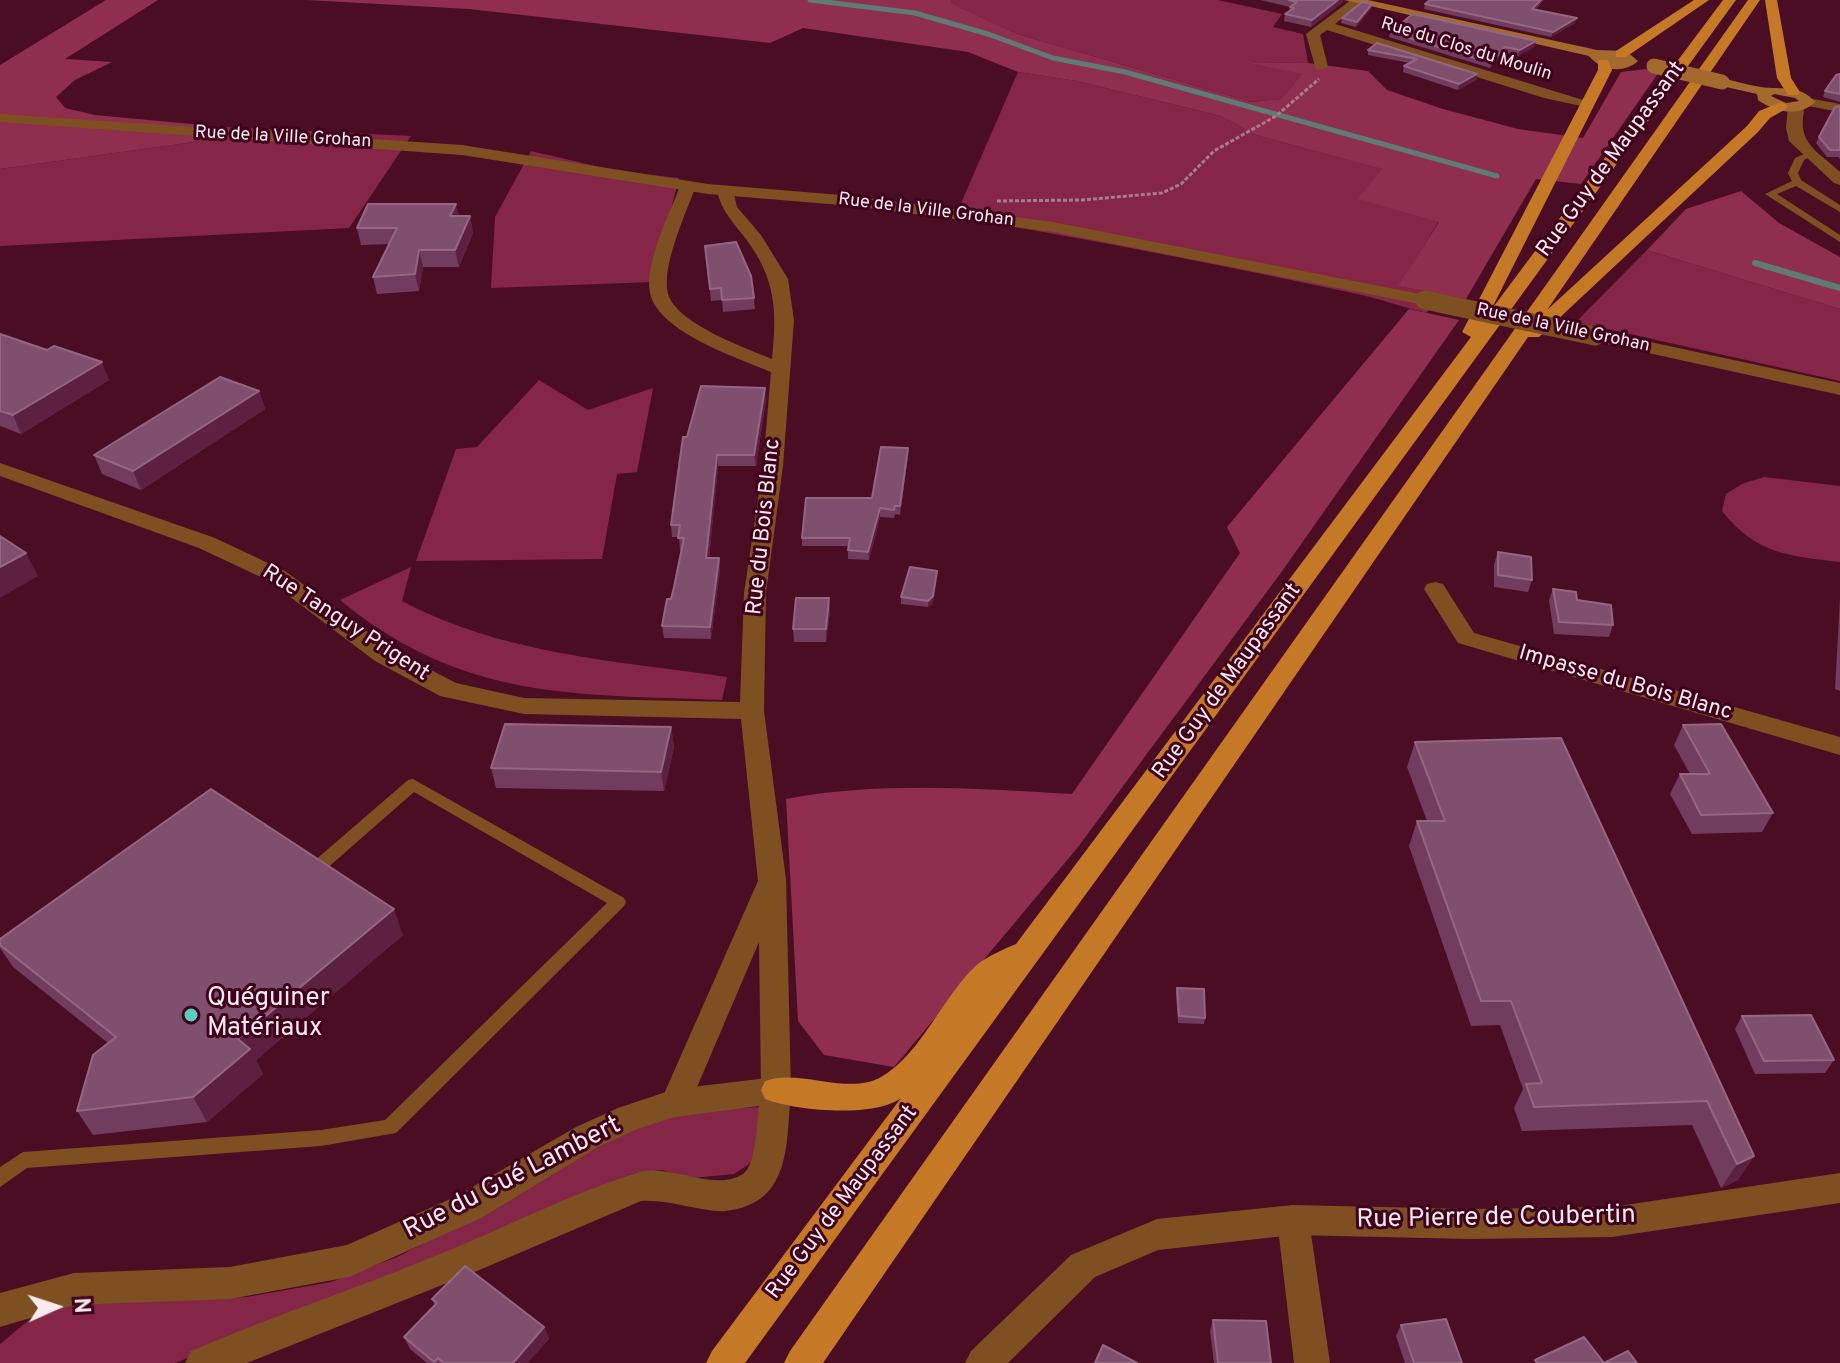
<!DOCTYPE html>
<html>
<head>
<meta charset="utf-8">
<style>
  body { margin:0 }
  #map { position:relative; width:1840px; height:1363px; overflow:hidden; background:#4b0d24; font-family:Overpass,sans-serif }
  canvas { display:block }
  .north { position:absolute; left:16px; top:1267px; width:80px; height:80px; -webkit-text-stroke:6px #3f011b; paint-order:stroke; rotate:87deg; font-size:22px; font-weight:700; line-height:32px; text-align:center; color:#fae9ed }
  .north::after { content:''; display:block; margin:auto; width:28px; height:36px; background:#fae9ed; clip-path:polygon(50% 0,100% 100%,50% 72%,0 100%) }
</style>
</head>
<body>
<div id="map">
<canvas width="1840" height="1363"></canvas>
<div class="north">N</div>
</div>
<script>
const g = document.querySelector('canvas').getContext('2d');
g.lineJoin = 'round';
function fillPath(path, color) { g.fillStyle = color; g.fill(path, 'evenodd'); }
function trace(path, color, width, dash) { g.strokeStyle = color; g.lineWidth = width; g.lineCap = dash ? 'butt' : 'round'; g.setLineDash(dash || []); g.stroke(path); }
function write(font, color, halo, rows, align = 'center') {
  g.font = font + ' Overpass,sans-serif'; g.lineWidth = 6; g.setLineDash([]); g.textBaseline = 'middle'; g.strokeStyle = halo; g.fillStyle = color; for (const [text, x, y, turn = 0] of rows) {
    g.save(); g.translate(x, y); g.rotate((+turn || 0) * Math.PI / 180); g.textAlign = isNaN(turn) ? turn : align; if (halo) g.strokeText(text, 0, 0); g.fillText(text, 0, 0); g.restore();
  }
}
fillPath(new Path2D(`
  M952,0h266l64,14 -9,13 30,7 5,29 -56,-1 51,11 -22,26 -30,3 -234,-68 -68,-31z
  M1018,72l59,9 144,35 35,19 127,34 56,52 -40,65 35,7 -7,20c-22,-5 -43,-13 -65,-18 -135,-29 -271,-56 -407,-78z
  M224,127l187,9 -62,92 -349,18v-77l194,-27z
  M531,151l86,20 62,7 -27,104 -161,6 4,-71z
  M1647,250l193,59v72l-264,-59z
  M539,380l49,30 65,-22 -16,84 -20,2 -15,85 -186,2 40,-112 21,-2z
  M1764,477l76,9v76c-51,-6 -84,-8 -118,-51l4,-17 16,-10z
  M411,567l-9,34c99,53 215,60 325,76l-5,23c-148,-6 -259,1 -382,-100z
  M762,1107l-4,47 -9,10 -15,10 -41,4 -31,-8 -27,3 -268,114 -192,76h-175v-19l34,-28 36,-11 177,-8 84,-15 66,-25 70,-36 159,-90 65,-20z`), '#852648');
fillPath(new Path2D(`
  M106,0h52l-93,59 47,3 -37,18 -19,17 9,11 30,7 129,12 -30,15 -194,27v-104z
  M306,0h646l-2,3 67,31 234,68 30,-3 21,-25 -57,-12 63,1 60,8 19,19 56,19 75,20 65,9 38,-66 25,-3 13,3 -78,112 -45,-5 -70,120 -68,-13 41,-64 -81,-23 24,-30 -126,-34 -35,-19 -144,-35 -59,-9 -50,-20 -165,-24 -33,15 -301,-34z
  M1741,191l38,32 61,34v52l-193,-59 39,-41z
  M1409,309l50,11 -179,254 -202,273 -184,220 -70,-12 -26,-34 -12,-222c95,-18 191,-10 286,-5l168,-241 -13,-26z`), '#8f2e4f');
trace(new Path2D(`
  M810,0l105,13 73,21 65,24 72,14 372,104`), '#5e7b77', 5);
trace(new Path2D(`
  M1755,263l85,25`), '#5e7b77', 6);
trace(new Path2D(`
  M997,201l85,-1 80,-7 19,-9 33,-33 62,-35 43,-37`), '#a57e8b', 3, [4, 2]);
fillPath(new Path2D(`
  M1809,152l4,3 -9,5 -6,13 3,7 39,25v7l-44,-26 -19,8 63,41v7l-75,-48 27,-13 -4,-8 7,-15z
  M413,779l211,119 2,4 -2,4 -228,227 -75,13 -294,22 -27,19v-20l23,-15 298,-22 64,-10 222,-217 -193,-111 -89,78 -6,2 -6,-2 -2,-4 2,-4 95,-82z`), '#7e4f21');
fillPath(new Path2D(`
  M1351,0l12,2 -28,22 258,79 -7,4 -42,-9 -217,-68 -7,5 8,32 -12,3 -10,-36z
  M1795,103l5,1 4,7c-7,33 14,40 36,61v13l-6,-2 -45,-42 -3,-13 2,-21z
  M688,181l8,5c-10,27 -35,80 -28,108 9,30 78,54 104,65 5,-48 4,-80 -26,-120 -13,-17 -24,-27 -29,-48l8,-5 8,5 4,16 24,28 27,44 6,41 -11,146 -17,127 -2,118 22,168 5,211 -4,9 -11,4 -11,-4 -4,-9 -2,-148 -73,171 -11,4 -11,-4 -4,-10 98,-222 -17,-162 -217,-5 -84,-18 -65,-35 -106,-80 -70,-33 -199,-72v-13l215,75 70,33 106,78 65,34 68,15 216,4 4,-109 19,-127 8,-94c-33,-14 -113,-40 -121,-79 -6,-29 20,-80 30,-107z
  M1435,582l8,2 31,49 366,104v18l-382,-112 -34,-54 3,-5z
  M1293,1205l12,4 4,11 21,143h-36l-17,-143 4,-11z`), '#7e4f21');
fillPath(new Path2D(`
  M1808,98l32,6v8l-37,-7 -2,-3z
  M0,114l462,31 246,39 145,12 200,26 372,73 9,5 -9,5 -372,-73 -200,-26 -145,-12 -246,-39 -462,-33z
  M1595,330l245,53v12l-251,-55 -3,-4 3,-4z
  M776,1077l11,4 4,9c-5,51 2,113 -65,121 -22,2 -57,-12 -85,-10l-164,70 -230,92h-62l6,-12c87,-37 178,-67 266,-104 59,-25 117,-54 179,-74 34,-11 76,20 107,1 13,-8 14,-52 16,-68l-84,11 -38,12 -39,18 -117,71 -132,59 -119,22 -156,6 -74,22v-34l74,-20 156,-6 117,-22 110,-49 119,-69 42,-19 57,-19z
  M1840,1173v30l-228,34 -143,2 -176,-4 -135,15 -63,27 -87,86h-43l6,-12 100,-96 86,-36 136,-14 176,4 143,-2z`), '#7e4f21');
fillPath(new Path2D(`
  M1344,0h24l229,50 29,1 12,10c-14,13 -37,10 -49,-5z
  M1722,78c13,3 26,7 39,9 21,3 39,-3 54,15 -16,16 -40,10 -57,-2l-1,-6 -40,-9 -2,-3zM1774,94l21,4 4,3 -13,2 -15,-7z`), '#a3692d');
fillPath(new Path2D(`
  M1694,0h15l-83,57h-10v-6z
  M1723,0h13l-991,1363h-39l6,-12 189,-253c-27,20 -105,13 -136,1l-4,-9 4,-9c34,-13 83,15 116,-4 41,-23 63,-84 97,-113 10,-8 26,-15 38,-20l455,-607 -9,-5 136,-262v-10h10l4,10 -121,240z
  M1748,0h12l-213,310 200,-184 12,-15 22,-9 7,4 -2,3 -16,9 -12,14 -219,205h-11l-705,1026h-39l6,-12z
  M1765,0h12l14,78 9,14 -2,3h-10l-11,-17z`), '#c57927');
trace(new Path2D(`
  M1425,300l170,36`), '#7e4f21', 19);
trace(new Path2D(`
  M1654,66l68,16`), '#a3692d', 15);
fillPath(new Path2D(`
  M1260,0h83v2l-32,25 -27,-6 1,-7 4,-3 1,-4z
  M1430,0h114l-9,10 40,13 -24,14 -127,-28 1,-5z
  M1371,9l-15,18 -15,-4 1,-5z
  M1390,32l146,9 -2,6 -16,9 -14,-4 -14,16 -101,-31z
  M1377,43l100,31 -1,6 -18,10 -55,-18 1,-6 6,-3 -42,-8v-5z
  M1840,74v28l-17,-5 2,-6z
  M1840,106v53l-2,-2h-11l-11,-14 3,-6z
  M459,216h11l3,17 -14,34h-36l-4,24 -42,3 -4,-17 16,-33 -28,1 -4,-17z
  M705,246l46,30 4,33 -32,3 -1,-12 -11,1z
  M0,334l109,46 -88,54 -21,-8z
  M259,391l6,18 -124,81 -39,-16 -8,-19z
  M766,399l-10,67h-38l-9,92h10l1,12 -9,69 -47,-1 -2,-12 12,-39 7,-37h-1l-1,-13h-7l-1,-12 16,-88z
  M908,456l-8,59 -5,-1 -1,4 -14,-1 -11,43 -21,-1v-13h-46v-8l70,-40z
  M1498,552l34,28 -4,12 -34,-5v-23z
  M937,571l-4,32 -5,4 -27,-3v-7z
  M1553,589l24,11 36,25 -4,12 -55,-3 -5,-34z
  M829,598l1,13 -4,31h-32l-1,-13z
  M1840,598v93l-5,-2z
  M1683,725l90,88 -11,19 -70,2 -22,-40 10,-20h10l-16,-29z
  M671,727l3,20 -10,44 -168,-3 -5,-20z
  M1415,742l339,414 -16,24 -17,8 -29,-63 -170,6 -8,-23 9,-19 -23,-64 -29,1 -62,-180 8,-25h10l-20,-54z
  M403,935l-147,125 7,14 -56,48 -114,13 -16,-24 31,-68 -95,-76 -13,-19v-9z
  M1177,988l28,30 -1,6 -26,-1 -2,-29z
  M1742,1016l92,44 -9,13 -70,1 -20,-45z
  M432,1299l112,28 5,12 -22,24h-100l-17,-14 -6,-12 31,-31z
  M1213,1320l58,43h-57l-4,-32z
  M1401,1325l61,38h-57l-9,-27z`), '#713c5e');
fillPath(new Path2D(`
  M1338,0h5v2l-32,25 1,-7z
  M1541,0h3l-14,14 2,-5z
  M1372,4l-1,5 -15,18 1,-5z
  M1577,18l-2,5 -24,14 2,-5z
  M1536,41l-2,6 -16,9 2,-6z
  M1505,47l-1,5 -14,16 1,-5z
  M1477,74l-1,6 -18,10 1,-6z
  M456,204l4,16 -10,-4z
  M470,216l3,17 -14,34 -4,-17z
  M419,250l4,17 -4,24 -4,-17z
  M102,362l7,18 -88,54 -8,-19z
  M765,388l1,11 -10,67 -2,-11z
  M259,391l6,18 -124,81 -8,-19z
  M908,448v8l-8,59v-9z
  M717,455l1,11 -10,104 -2,-12z
  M880,508v9l-11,43 -1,-8z
  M26,553l12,23 -38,22v-31z
  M719,558l1,12 -9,69 -1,-12z
  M937,571l-4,32 -5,4v-6z
  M829,598l1,13 -4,31v-13z
  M671,727l3,20 -10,44 -3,-19z
  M394,909l9,26 -147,125 7,14 -56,48 -14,-25 45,-58z
  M1754,1156l-16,24 -17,8 16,-24z
  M544,1327l5,12 -22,24h-14z`), '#5c2140');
const building = new Path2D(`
  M1289,0h49l-26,20 -27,-6 9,-6 -4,-1 7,-5z
  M1430,0h111l-9,9 45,9 -24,14 -128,-28z
  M1362,2l10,2 -15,18 -15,-4z
  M1413,14l123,27 -16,9 -15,-3 -14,16 -101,-31z
  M1377,43l100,31 -18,10 -55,-18 13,-7 -49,-9z
  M1840,74v20l-15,-3 11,-16z
  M1840,106v44h-10l-11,-13 16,-30z
  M368,204h88l-6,12h20l-15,34h-36l-4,24 -42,3 24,-49h-40z
  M736,242l15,34 3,22 -32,2 -1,-12 -11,1 -5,-43z
  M0,334l47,16 7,-4 48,16 -89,53 -13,-4z
  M220,377l39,14 -126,80 -39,-16z
  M701,386l64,2 -11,67h-37l-11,103h13l-9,69 -48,-1 5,-27h4l3,-12 10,-49h-6l2,-13h-9l12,-88h4z
  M881,447l27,1 -8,58h-5l-1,4 -14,-2 -12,44 -20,-2 2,-12h-48l4,-40h66z
  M0,536l26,17 -26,14z
  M1498,552l33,5 1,23 -34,-5z
  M910,567l27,4 -4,25 -5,5 -27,-4z
  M1553,589l23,3 1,8 34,5 2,20 -54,-3z
  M796,598h33l-3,31h-33z
  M505,724l166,3 -10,45 -170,-4z
  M1721,724l52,89 -72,2 -21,-41h30l-27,-49z
  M1561,738l193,418 -17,8 -30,-63 -173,6 -8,-23 16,-1 -31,-82h-30l-64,-180h28l-30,-79z
  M211,789l183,120 -156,130 12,10 -57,48 -116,14 16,-56 23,-18 -116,-92v-6z
  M1177,988l27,1 1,29 -26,-2z
  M1811,1015l23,45 -70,1 -22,-45z
  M465,1266l79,61 -31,36h-69l-6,-5 -4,4 -30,-25 33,-34 -5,-4z
  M1446,1319l16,44h-48l-13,-38z
  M1213,1320l53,1 5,42h-53z
  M1584,1337l20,26h-67l-2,-3z
  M1103,1345l34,18h-42z
  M1628,1351l9,12h-33z`);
fillPath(building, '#804f6d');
trace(building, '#936781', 2);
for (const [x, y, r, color] of [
  [191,1015,8,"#59cebe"]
]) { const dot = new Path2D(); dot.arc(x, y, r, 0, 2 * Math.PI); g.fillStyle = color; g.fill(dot); trace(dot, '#3f011b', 3); }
write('18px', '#fae9ed', '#3f011b', [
  ["Rue du Clos du Moulin",1466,50,17],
  ["Rue de la Ville Grohan",283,138,3],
  ["Rue de la Ville Grohan",926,211,7],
  ["Rue de la Ville Grohan",1563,329,12]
]);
write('22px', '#fae9ed', '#3f011b', [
  ["Rue Guy de Maupassant",1612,160,-54],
  ["Rue du Bois Blanc",765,527,-84],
  ["Rue Tanguy Prigent",345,624,33],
  ["Rue Guy de Maupassant",1228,682,-54],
  ["Impasse du Bois Blanc",1625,684,16],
  ["Rue Guy de Maupassant",843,1203,-53]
]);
write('26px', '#fae9ed', '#3f011b', [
  ["Quéguiner",207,1000],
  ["Matériaux",207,1030]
], 'left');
write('26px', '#fae9ed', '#3f011b', [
  ["Rue du Gué Lambert",513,1179,-27],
  ["Rue Pierre de Coubertin",1496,1219,-1]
]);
</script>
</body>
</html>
